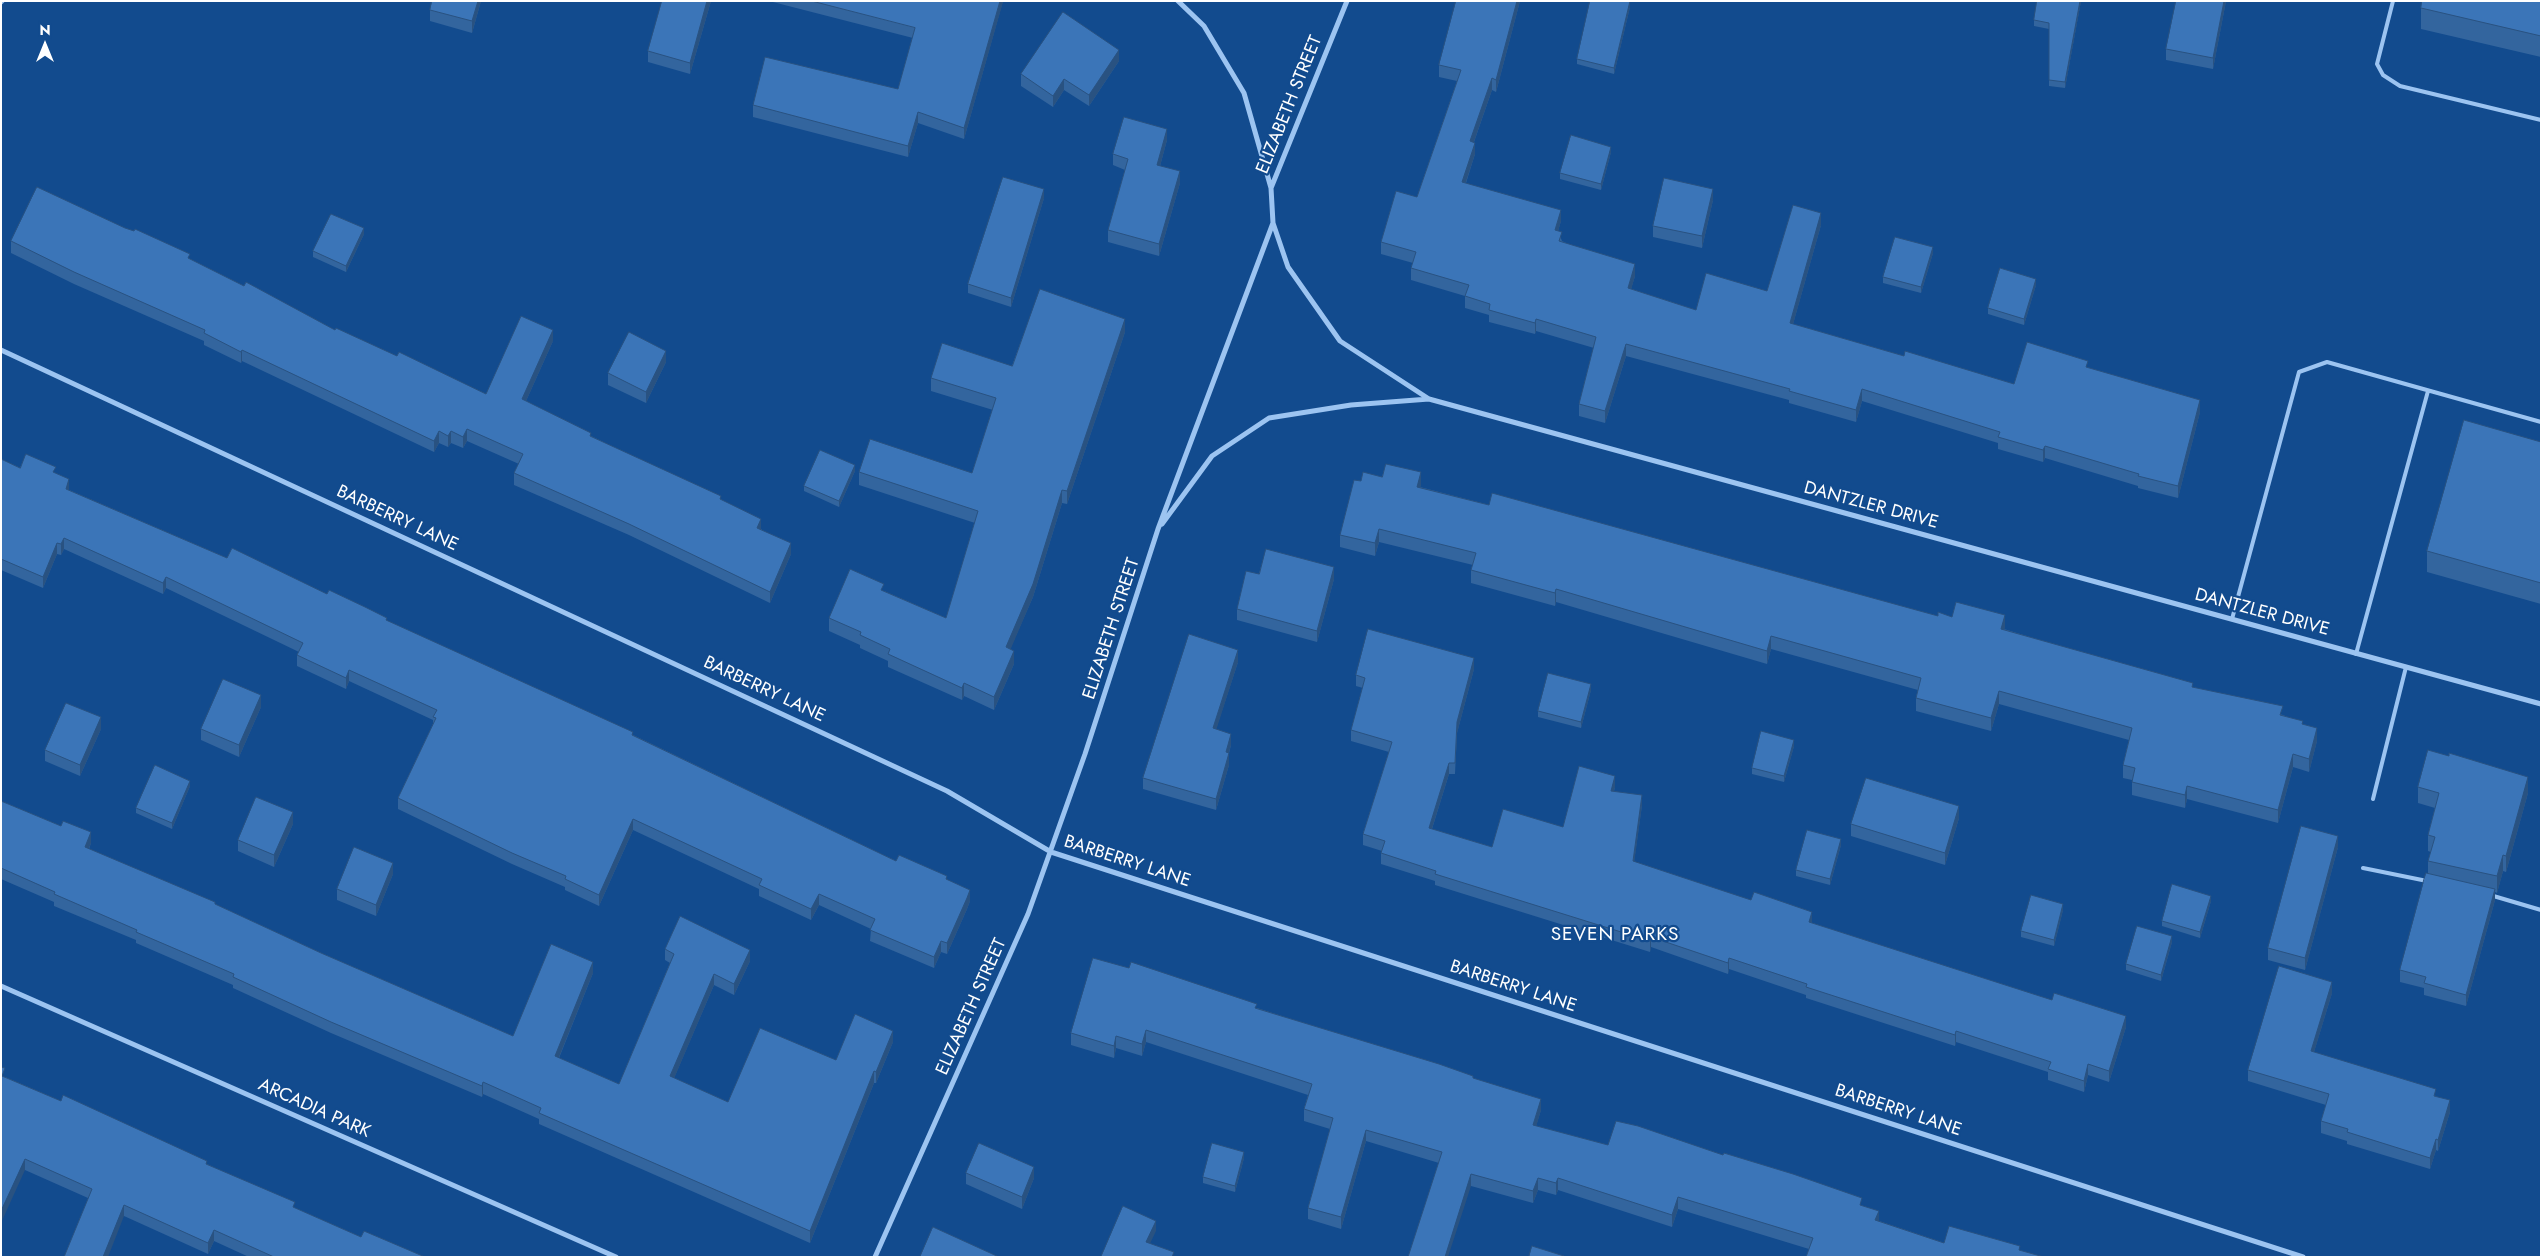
<!DOCTYPE html>
<html>
<head>
<meta charset="utf-8">
<style>
  body { margin:0 }
  #map { position:relative; width:2542px; height:1258px; overflow:hidden; background:#124b8e; font-family:Jost,sans-serif }
  canvas { display:block }
  .frame { position:absolute; inset:0; border:2px solid #fff; pointer-events:none }
  .north { position:absolute; left:20px; top:20px; width:50px; height:50px; -webkit-text-stroke:4px #124b8e; paint-order:stroke; rotate:0deg; font-size:14px; font-weight:700; line-height:20px; text-align:center; color:#fff }
  .north::after { content:''; display:block; margin:auto; width:18px; height:22px; background:#fff; clip-path:polygon(50% 0,100% 100%,50% 72%,0 100%) }
</style>
</head>
<body>
<div id="map">
<canvas width="2542" height="1258"></canvas>
<div class="frame"></div>
<div class="north">N</div>
</div>
<script>
const g = document.querySelector('canvas').getContext('2d');
g.lineJoin = 'round';
function trace(path, color, width, dash) { g.strokeStyle = color; g.lineWidth = width; g.lineCap = dash ? 'butt' : 'round'; g.setLineDash(dash || []); g.stroke(path); }
function fillPath(path, color) { g.fillStyle = color; g.fill(path, 'evenodd'); }
function write(font, color, halo, rows, align = 'center') {
  g.font = font + ' Jost,sans-serif'; g.lineWidth = 4.5; g.setLineDash([]); g.textBaseline = 'middle'; g.strokeStyle = halo; g.fillStyle = color; for (const [text, x, y, turn = 0] of rows) {
    g.save(); g.translate(x, y); g.rotate((+turn || 0) * Math.PI / 180); g.textAlign = isNaN(turn) ? turn : align; if (halo) g.strokeText(text, 0, 0); g.fillText(text, 0, 0); g.restore();
  }
}
trace(new Path2D(`
  M2393,1l-16,63 6,11 17,11 141,34
  M2232,619l67,-247 28,-10 214,60
  M2356,654l72,-263
  M2373,799l33,-132
  M2363,868l64,13
  M2490,895l51,15`), '#9cc4f1', 4);
trace(new Path2D(`
  M1178,1l26,25 40,67 27,95
  M1,2l1,-1
  M1273,223l15,44 52,74 89,58 1112,305
  M1,350l946,441 104,61 1252,405
  M1162,524l50,-68 57,-38 82,-13 78,-6
  M1,986l615,271
  M875,1257l153,-343 57,-160 73,-225 115,-306 -2,-35 76,-187`), '#9cc4f1', 5);
fillPath(new Path2D(`
  M481,1l-9,32 -42,-12v-11z
  M662,1h49l-21,73 -42,-12v-11z
  M769,1h234l-39,138 -46,-16 -10,34 -155,-40v-12l145,-16 15,-51z
  M1520,1l-24,91 -4,-2 -18,52 1,12 -9,29 95,38 -3,10 4,10 73,35 -4,13 65,21 71,-19 54,-66 -28,99 111,32 110,28 74,-16 112,44 -22,86 -40,-10v-2l-93,-28 -2,4 -45,-13v-6l-136,-42 -6,21 -67,-19v-3l-163,-44 -21,67 -26,-7v-12l15,-56 -58,-17 -1,3 -46,-12v-7l-24,-7v-12l-54,-16v-12l2,-5 -32,-9v-12l36,-45 40,-116 -18,-4v-12z
  M2037,1h44l-16,87 -16,-2v-57l-15,-3v-6z
  M2226,1l-13,68 -47,-9v-11z
  M2541,1v56l-120,-28v-21z
  M1630,7l-16,67 -37,-10v-5z
  M1119,61l-30,45 -25,-16 -11,17 -32,-21v-12z
  M1167,140l-7,26 20,17 -21,73 -51,-14v-12l17,-60 -12,-5v-11z
  M1611,152l-10,38 -41,-11v-6z
  M1044,198l-33,109 -43,-14v-9z
  M1713,200l-11,48 -49,-11v-11z
  M125,228l65,31 54,27 91,44 151,64 67,-53 -27,60 65,35 130,64 40,29 30,25 -21,49 -141,-68 -115,-50v-12l5,-9 -52,-23 -4,7 -12,-5 -3,4 -9,-4 -5,9 -192,-91 -1,2 -37,-18v-4l-130,-57 -63,-31v-12z
  M364,234l-18,38 -33,-15v-6z
  M1933,253l-12,40 -38,-10v-6z
  M2036,285l-12,40 -36,-11v-6z
  M1125,332l-58,172 -5,-1 -29,94 -23,52 4,15 -20,46 -30,-14 -2,4 -74,-33v-6l-28,-13v-3l-31,-14v-13l55,-27 62,27 29,-95 -116,-38v-13l113,1 21,-63 -62,-19v-13l81,-12z
  M666,362l-20,41 -38,-18v-12z
  M2541,442v162l-114,-32v-21z
  M1,459l19,9 36,5 13,17 158,68 100,36 60,27 246,114 263,126 51,19 23,21 -3,8 -20,45 -6,-2 -7,16 -64,-27 1,-12 -52,-24 -8,15 -52,-24v-7l-126,-59 -34,76 -34,-16v-3l-53,-23 -114,-55v-11l35,-74v-4l-84,-39 -3,8 -49,-23v-11l2,-3 -133,-64 -3,6 -99,-45 -3,6 -4,-1 -14,34 -42,-18z
  M855,471l-16,36 -35,-16v-5z
  M1382,477l39,8 -1,2 69,18 449,111 14,1 53,10 -1,2 279,86 20,9 14,17 -8,31 -16,-5 -15,56 -91,-24 -2,9 -53,-13v-15l-9,-2v-13l6,-25 -130,-36 -8,27 -75,-20v-13l2,-8 -147,-41 -4,15 -211,-62 -1,4 -84,-23v-13l2,-5 -94,-23 -4,14 -35,-9v-12l21,-54z
  M1259,574l75,5 -17,63 -80,-22v-11z
  M1238,662l-22,67 15,16 -2,8v12l-13,45 -73,-21v-11z
  M1474,669l-17,64 -2,41h-6l-17,55 60,18 71,-20 52,-40 -1,4 28,14 -8,57 178,61 314,104 -17,55 -21,-7 -4,17 -36,-12v-8l-92,-30 -1,4 -149,-48v-3l-77,-26 -1,5 -77,-27 -1,5 -215,-67v-4l-54,-17v-11l1,-2 -19,-6v-11l26,-82 -38,-11v-11l12,-42 -7,-2v-11z
  M1591,690l-10,38 -43,-11v-6z
  M261,707l-22,50 -38,-17v-11z
  M101,729l-21,47 -35,-15v-11z
  M1794,746l-10,36 -32,-8v-6z
  M190,786l-18,43 -36,-16v-5z
  M2418,787l110,6 -22,79 -3,-1 -6,22 -2,-1v8l-29,106 -42,-11v-7l-24,-6v-12l28,-96v-13l3,-9 -3,-1v-16l7,-27 -17,-5z
  M1,801l60,25 30,17 -2,6 126,55 106,49 192,83 80,-63 -34,85 60,26 51,-121 -5,-3v-11l85,12 -16,34 -20,-10 -40,93 54,24 108,-42 57,-18 -17,41h-2l-64,160 -271,-119v-5l-56,-25 -1,3 -151,-64 -98,-45v-3l-97,-42v-3l-82,-34v-4l-53,-23z
  M1959,818l-14,47 -94,-29v-12z
  M293,824l-19,43 -36,-16v-11z
  M1841,845l-11,40 -34,-9v-6z
  M2338,847l-33,123 -37,-10v-12z
  M393,874l-17,42 -39,-16v-11z
  M2211,901l-11,37 -38,-12v-5z
  M2063,910l-9,36 -33,-9v-6z
  M2172,942l-11,39 -35,-11v-6z
  M2332,993l-18,59 122,44 14,16 -12,39 -2,-1 -6,19 -83,-25v-3l-26,-8v-12l5,-16 -78,-24v-11z
  M1257,1008l216,70 68,32 -5,16 72,19 254,61 17,15 65,22 76,3 -211,3 -131,-40 -6,18 -114,-37 -2,5 -18,-5 -5,13 -62,-17 -32,-23 -73,-22 -25,88 -33,-10v-11l22,-79 -26,-8v-12l4,-14 -162,-53 -4,14 -26,-8 -2,10 -43,-13v-12z
  M5,1077l202,87 88,44 66,29 64,20h-176l-35,-16 -6,13 -84,-38 -36,-18 -63,-28z
  M1244,1158l-9,34 -32,-9v-6z
  M966,1173l68,5 -12,31 -56,-25z`), '#33659e');
fillPath(new Path2D(`
  M478,1h3l-9,32v-12z
  M707,1h4l-21,73v-11z
  M1000,1h3v1l-39,137v-11z
  M1517,1h3l-24,91v-12z
  M1630,1v6l-16,67v-6z
  M2080,1h1l-16,87v-6z
  M2224,1h2l-13,68v-11z
  M1119,50v11l-30,45v-11z
  M1492,78v12l-22,63v-12z
  M1064,79v11l-11,17v-11z
  M918,112v11l-10,34v-11z
  M1167,129v11l-10,37v-12z
  M1475,143v11l-13,40v-12z
  M1611,147v5l-10,38v-6z
  M1180,171v12l-21,73v-12z
  M1044,189v9l-33,109v-9z
  M1713,189v11l-11,48v-12z
  M1561,210v11l-6,21v-12z
  M1821,213v12l-31,110v-12z
  M364,228v6l-18,38v-6z
  M1933,247v6l-12,40v-6z
  M1635,264v12l-7,24v-12z
  M2036,279v6l-12,40v-6z
  M1125,319v13l-58,172v-13z
  M1536,319v12l-1,3v-11z
  M553,330v11l-31,69v-11z
  M1626,344v12l-21,67v-12z
  M242,350v11l-1,2v-11z
  M666,351v11l-20,41v-11z
  M1862,389v12l-6,21v-12z
  M2200,400v12l-22,86v-12z
  M467,429v12l-4,7v-11z
  M439,431v12l-5,9v-11z
  M451,431v12l-3,4v-11z
  M2045,446v12l-2,4v-12z
  M855,465v6l-16,36v-6z
  M1421,472v13l-4,15v-13z
  M69,479v11l-3,-1z
  M1062,490v13l-29,94 -27,63v-13z
  M761,519v11l-4,-2z
  M1379,529v13l-4,14v-13z
  M64,538v11l-3,6v-11z
  M57,543v11l-14,34v-11z
  M791,543v11l-21,49v-11z
  M1334,567v12l-17,63v-11z
  M166,577v11l-3,6v-11z
  M1556,589v13l-1,4v-13z
  M2005,615v12l-4,14v-12z
  M1771,636v13l-4,15v-13z
  M1238,650v12l-25,78v-12z
  M1014,651v13l-20,46v-13z
  M1474,658v11l-17,64 -2,41 2,-52z
  M349,670v11l-3,8v-11z
  M964,683v13l-2,4v-12z
  M1591,684v6l-10,38v-6z
  M1999,691v13l-8,27v-13z
  M261,695v12l-22,50v-12z
  M101,717v12l-21,47v-11z
  M2317,728v13l-8,31v-13z
  M1231,734v11l-5,18v-11z
  M1794,740v6l-10,36v-6z
  M1229,753v12l-13,45v-11z
  M2293,754v13l-15,56v-13z
  M1449,763v11l-20,64v-10z
  M1615,776v11l-4,15v-11z
  M2528,777v16l-22,79v-16z
  M190,781v5l-18,43v-6z
  M2187,786v13l-2,9v-13z
  M1642,795v10l-9,67v-11z
  M1959,806v12l-14,47v-12z
  M293,812v12l-19,43v-12z
  M633,819v11l-34,76v-11z
  M91,832v11l-6,15v-11z
  M2338,836v11l-33,123v-12z
  M1841,839v6l-11,40v-6z
  M2503,855v16l-6,22v-17z
  M393,863v11l-17,42v-11z
  M2495,889v11l-29,106v-11z
  M970,890v11l-3,8 -20,45v-11z
  M819,894v11l-8,15v-11z
  M2211,896v5l-11,37v-6z
  M2063,904v6l-9,36v-6z
  M1812,912v11l-3,10v-11z
  M2172,936v6l-11,39v-6z
  M1651,937v10l-1,5v-11z
  M941,941v11l-7,16v-11z
  M750,950v11l-16,34v-11z
  M1729,958v11l-1,5v-11z
  M593,962v11l-38,94v-11z
  M714,974v11l-44,103v-12z
  M2332,982v11l-21,69v-11z
  M2126,1016v11l-17,55v-11z
  M1146,1030v12l-4,14v-12z
  M893,1031v11l-17,41v-11z
  M1956,1031v11l-1,4v-11z
  M1116,1036v12l-2,10v-12z
  M2088,1064v11l-4,17v-11z
  M874,1071v12l-64,160v-12z
  M483,1082v12l-1,3v-11z
  M1541,1099v11l-8,27v-12z
  M2450,1100v12l-12,39v-11z
  M1366,1130v11l-25,88v-12z
  M2436,1139v11l-6,19v-11z
  M1244,1152v6l-9,34v-6z
  M25,1159v11l-24,53v-12z
  M1034,1167v11l-12,31v-12z
  M1471,1174v12l-23,71h-3z
  M1538,1178v12l-5,13v-12z
  M1558,1178v12l-2,5v-12z
  M1678,1197v12l-6,18v-12z
  M124,1205v11l-16,41h-5z
  M1879,1211v12l-4,-3z
  M1156,1221v10l-10,21v-10z
  M214,1230v11l-6,13v-11z`), '#295281');
const building = new Path2D(`
  M432,1h46l-6,20 -42,-11z
  M662,1h45l-17,62 -42,-12z
  M812,1h188l-36,127 -46,-16 -10,34 -155,-41 12,-48 133,32 17,-61z
  M1456,1h61l-21,79 -4,-2 -22,63 5,2 -13,39 99,28 -6,20 7,2 -3,9 76,23 -7,24 68,22 10,-37 61,18 26,-86 28,8 -31,110 114,33 1,-5 109,33 13,-42 61,19 -2,6 114,33 -22,86 -40,-10 1,-2 -94,-28 -2,4 -45,-13 2,-5 -138,-43 -6,21 -67,-19 1,-2 -164,-45 -21,67 -26,-7 17,-67 -60,-18 -1,4 -46,-13 1,-6 -25,-8 4,-11 -58,-17 5,-16 -35,-10 15,-51 21,6 44,-127 -22,-5z
  M1590,1h40l-16,67 -37,-9z
  M2037,1h43l-15,81 -16,-2v-57l-15,-3z
  M2176,1h48l-11,57 -47,-9z
  M2422,1h119v35l-120,-28z
  M1063,12l56,38 -30,45 -25,-16 -11,17 -32,-22z
  M1124,117l43,12 -10,36 23,6 -21,73 -51,-14 20,-71 -15,-5z
  M1571,135l40,12 -10,37 -41,-11z
  M1003,177l41,12 -33,109 -43,-14z
  M1664,178l49,11 -11,47 -49,-10z
  M37,187l88,41 9,3 1,-2 55,25 -2,4 56,28 2,-4 89,48 1,-2 61,28 2,-4 87,42 35,-78 32,14 -31,69 69,34 -1,3 131,60 -1,3 41,20 -4,9 34,15 -21,49 -141,-68 -115,-51 9,-19 -56,-25 -4,8 -12,-6 -3,5 -9,-5 -5,10 -192,-91 -1,2 -37,-19 1,-3 -131,-58 -63,-31z
  M331,214l33,14 -18,38 -33,-15z
  M1895,237l38,10 -12,40 -38,-10z
  M2000,268l36,11 -12,40 -36,-11z
  M1040,289l85,30 -58,172 -5,-1 -29,94 -27,63 8,4 -20,46 -30,-14 -2,5 -74,-34 2,-5 -30,-14 1,-3 -32,-14 21,-49 34,15 -3,6 65,28 32,-107 -119,-39 11,-33 102,34 24,-75 -65,-20 11,-35 70,23z
  M629,332l37,19 -20,41 -38,-19z
  M2464,420l77,22v141l-114,-32z
  M820,450l35,15 -16,36 -35,-15z
  M26,454l30,13 -3,5 16,7 -3,10 161,69 5,-10 95,46 2,-4 36,17 22,11 -1,2 247,112 -1,3 264,126 3,-6 48,21 -1,3 24,11 -3,8 -20,45 -6,-2 -7,16 -64,-27 5,-11 -56,-25 -8,15 -52,-24 3,-6 -129,-60 -34,76 -34,-16 1,-3 -54,-23 -114,-55 38,-80 -3,-1 4,-7 -88,-40 -3,8 -49,-23 6,-12 -137,-66 -3,6 -99,-45 -3,6 -4,-1 -14,34 -42,-18v-100l19,9z
  M1386,464l35,8 -4,15 72,18 3,-12 446,123v-4l14,5 4,-15 49,13 -4,14 192,54 -1,4 91,19 -3,9 23,6 -1,3 15,4 -8,31 -16,-5 -15,56 -91,-24 -2,9 -53,-13 3,-14 -12,-3 9,-37 -133,-37 -8,27 -75,-20 5,-20 -150,-42 -4,15 -211,-62 -1,4 -84,-23 5,-17 -97,-24 -4,14 -35,-8 14,-55 7,1 2,-9 19,5z
  M1266,549l68,18 -17,64 -80,-22 9,-38 13,3z
  M1368,629l106,29 -17,64 -2,41h-6l-20,65 63,19 11,-38 60,18 16,-61 36,10 -4,15 31,4 -9,66 118,39 3,-8 58,20 -3,10 243,78 2,-7 72,23 -17,55 -21,-7 -4,17 -36,-12 3,-7 -95,-31 -1,4 -149,-48 1,-3 -78,-26 -1,5 -77,-26 -1,4 -215,-67 1,-3 -55,-18 4,-12 -22,-7 29,-92 -41,-12 14,-52 -9,-3z
  M1189,634l49,16 -25,78 18,6 -5,18 3,1 -13,46 -73,-21z
  M1548,673l43,11 -10,38 -43,-11z
  M223,679l38,16 -22,50 -38,-16z
  M66,703l35,14 -21,48 -35,-15z
  M1761,731l33,9 -10,36 -32,-8z
  M2428,750l21,6v-3l79,24 -22,79 -3,-1 -6,21 -69,-15 7,-24 -7,-2 11,-42 -21,-6z
  M155,765l35,16 -18,42 -36,-15z
  M1866,778l93,28 -14,47 -94,-29z
  M256,797l37,15 -19,43 -36,-15z
  M1,801l60,25 2,-5 28,11 -6,15 130,55v2l106,49 192,83 38,-92 42,18 -38,94 64,28 55,-130 -9,-5 15,-33 70,34 -16,34 -20,-10 -44,102 58,26 32,-74 76,32 19,-46 38,17 -17,41 -2,-1 -64,160 -271,-118 2,-5 -58,-26 -1,4 -151,-64 -98,-45 1,-3 -98,-42 1,-2 -83,-36 1,-2 -54,-24z
  M2301,826l37,10 -33,122 -37,-10z
  M1807,830l34,9 -11,40 -34,-9z
  M354,847l39,16 -17,42 -39,-16z
  M2426,873l69,16 -29,106 -42,-12 2,-6 -26,-7z
  M2172,884l39,12 -11,36 -38,-11z
  M2031,895l32,9 -9,36 -33,-9z
  M2137,926l35,10 -11,39 -35,-11z
  M1093,958l36,10 2,-6 126,42 -2,4 184,56 34,12v2l68,21 -8,26 75,20 8,-24 22,5 85,29 1,-2 69,21 69,24 -2,7 19,6 -4,9 69,23 5,-17 71,20 -1,4 25,7h-238l7,-19 -135,-41 -6,18 -114,-37 -2,5 -18,-5 -5,13 -62,-17 -26,83h-37l34,-105 -76,-22 -25,87 -33,-9 25,-90 -29,-9 8,-25 -166,-54 -4,14 -26,-8 -2,10 -43,-13z
  M2279,966l53,16 -21,69 125,38 -2,7 16,4 -12,40 -2,-1 -6,19 -83,-26 1,-3 -27,-8 8,-27 -81,-24z
  M1,1067l4,1 -3,8 59,25 2,-6 144,66 -1,3 89,38 -2,5 68,30 3,-6 61,26h-151l-60,-27 -6,13 -84,-38 -21,52h-39l28,-68 -67,-30 -24,52z
  M979,1143l55,24 -12,30 -56,-24z
  M1212,1143l32,9 -9,34 -32,-9z
  M1123,1206l33,15 -10,21 28,10 -2,5h-71z
  M933,1227l66,30h-79z
  M1532,1246l32,10v1h-35z`);
fillPath(building, '#3b75b8');
trace(building, '#295281', 1);
write('18px', '#fff', '#124b8e', [
  ["ELIZABETH STREET",1290,105,-68],
  ["DANTZLER DRIVE",1871,506,15],
  ["BARBERRY LANE",397,519,25],
  ["DANTZLER DRIVE",2262,613,15],
  ["ELIZABETH STREET",1112,629,-72],
  ["BARBERRY LANE",764,690,25],
  ["BARBERRY LANE",1127,862,18],
  ["BARBERRY LANE",1513,987,18],
  ["ELIZABETH STREET",972,1007,-66],
  ["ARCADIA PARK",314,1109,24],
  ["BARBERRY LANE",1898,1111,18]
]);
g.letterSpacing = '1px';
write('19px', '#fff', '#124b8e', [
  ["SEVEN PARKS",1615,935]
]);
g.letterSpacing = '0px';
</script>
</body>
</html>
